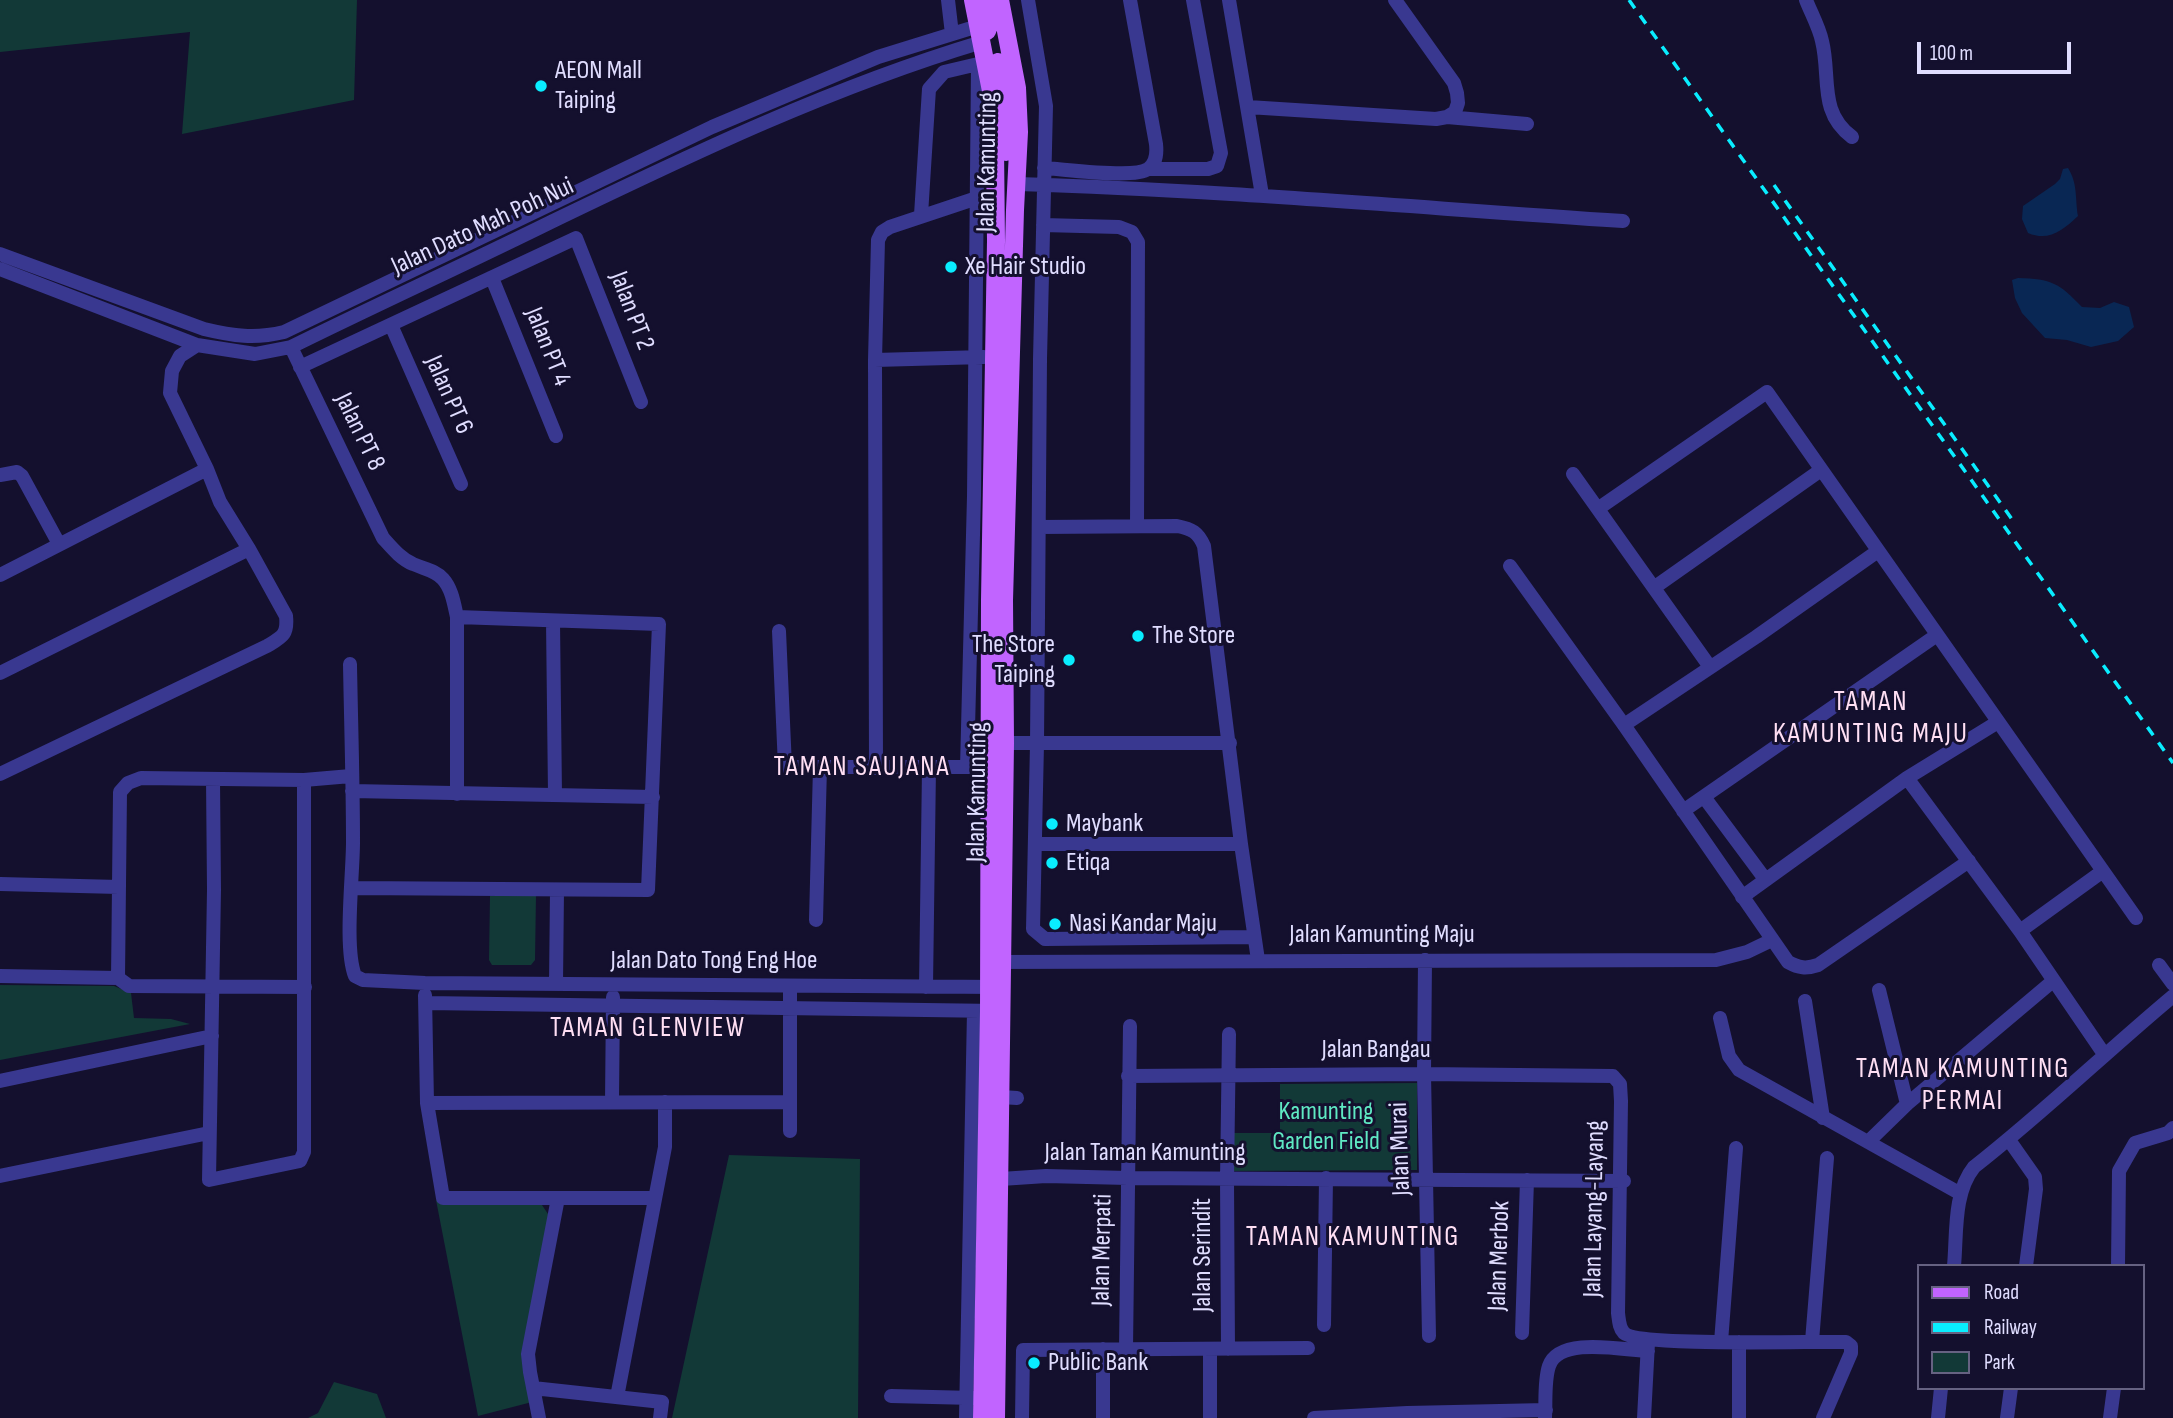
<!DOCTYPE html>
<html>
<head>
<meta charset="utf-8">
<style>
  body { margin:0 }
  #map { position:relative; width:2173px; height:1418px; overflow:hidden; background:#14102e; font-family:"Sofia Sans Condensed",sans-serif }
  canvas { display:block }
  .legend { position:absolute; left:1917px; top:1264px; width:228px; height:126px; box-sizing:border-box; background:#14102e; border:2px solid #666282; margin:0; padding:9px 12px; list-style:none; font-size:21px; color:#e0ddff }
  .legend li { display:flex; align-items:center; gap:14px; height:35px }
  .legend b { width:35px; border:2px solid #666282 }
  .scale { position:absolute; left:1917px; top:42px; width:154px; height:32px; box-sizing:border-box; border:4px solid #e0ddff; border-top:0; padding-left:9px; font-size:21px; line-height:24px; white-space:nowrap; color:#e0ddff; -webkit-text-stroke:5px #14102e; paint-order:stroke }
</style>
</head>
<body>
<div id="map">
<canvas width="2173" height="1418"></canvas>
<ul class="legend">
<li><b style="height:9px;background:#c164ff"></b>Road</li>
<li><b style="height:9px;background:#09edff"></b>Railway</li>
<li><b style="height:19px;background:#123937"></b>Park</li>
</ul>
<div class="scale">100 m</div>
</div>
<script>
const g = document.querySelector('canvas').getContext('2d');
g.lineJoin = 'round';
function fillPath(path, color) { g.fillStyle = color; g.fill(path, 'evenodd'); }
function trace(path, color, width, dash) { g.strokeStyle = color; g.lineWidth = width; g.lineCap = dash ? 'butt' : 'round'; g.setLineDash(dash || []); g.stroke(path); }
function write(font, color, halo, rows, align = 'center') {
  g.font = font + ' "Sofia Sans Condensed",sans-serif'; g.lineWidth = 6; g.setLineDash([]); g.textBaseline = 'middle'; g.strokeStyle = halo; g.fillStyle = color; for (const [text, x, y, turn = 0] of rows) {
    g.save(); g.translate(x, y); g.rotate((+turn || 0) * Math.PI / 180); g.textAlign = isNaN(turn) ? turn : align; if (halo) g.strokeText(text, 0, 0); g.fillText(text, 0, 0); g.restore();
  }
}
fillPath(new Path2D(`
  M0,0h357l-3,100 -172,34 8,-102 -190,20z
  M536,895l-1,65 -4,5h-39l-3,-5 1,-64z
  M0,985l114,1 17,7 3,25 37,1 19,5 -190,36z
  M1417,1083v87l-183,1v-38h46v-49z
  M729,1155l131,4 -2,259h-186z
  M436,1200l104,2 10,15 -26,140 8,45 -54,14z
  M334,1382l43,12 9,24h-78l10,-5z`), '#123937');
fillPath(new Path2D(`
  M2068,168c10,16 7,30 10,48 -15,14 -29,26 -50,17l-6,-14 1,-13 32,-22 5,-5 3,-10z
  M2018,278c34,1 41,5 64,29l18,1 14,-6 15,5 5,20 -16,14 -27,6 -24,-7 -22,-2 -23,-25 -7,-15 -3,-18z`), '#092754');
trace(new Path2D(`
  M948,0l4,34
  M1028,0l18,106 -6,253 -3,385 -4,185 12,10 209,-2
  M1229,0l33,195
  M1806,0c5,13 13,27 16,41 9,36 -4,71 30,96
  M1248,107l188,12 11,-2 8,-5 3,-9 -1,-10 -3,-10 -59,-83
  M1447,117l80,7
  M1044,168c20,1 90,11 104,1 9,-6 9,-16 8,-25l-26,-144
  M1149,169h59l9,-3 4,-13 -28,-153
  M1017,184c202,6 404,24 606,37
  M921,215l8,-126 15,-17 34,-8 -4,432 -7,271
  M1043,225l76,2 13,5 6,10 -1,284
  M0,254l204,75c29,7 51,10 80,3l428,-205 166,-70 100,-31
  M0,269l197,76 58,9 36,-7c87,-43 175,-83 262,-126 141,-68 279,-134 429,-179
  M492,278l64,158
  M391,325l70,159
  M291,347l92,191c9,10 18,21 30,26 11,5 22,6 30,15 9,10 11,25 14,38
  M875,360l109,-3
  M300,367l276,-129 65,164
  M1573,474l137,193
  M0,475l17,-3 5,4 37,68
  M1599,508l168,-116 369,526
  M1039,527l138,-1c15,3 21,6 27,20l37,298 17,116
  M1510,566l114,159 164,237c11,6 18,7 30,3l151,-104
  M0,575l207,-106
  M1655,587l166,-117
  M553,621l2,174
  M779,631l6,136h206
  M350,664c1,59 3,119 3,178 0,33 -9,106 2,134l8,4 62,3 574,4
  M0,673l249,-124
  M1624,725l132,-88 122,-86
  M1005,743h225
  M876,768l-1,-408 3,-120 4,-8 8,-5 87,-29
  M0,774l267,-128c15,-9 21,-11 19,-30l-37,-67 -29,-47 -13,-33 -37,-76 2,-22 8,-15 17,-11
  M1907,778l113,153 84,123
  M213,779l1,111 -5,290 91,-19 4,-9v-372
  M352,791l301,6
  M1704,797l61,82
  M1683,811l254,-176
  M1035,844h206
  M0,884l119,3
  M352,888l296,2 11,-266 -202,-7v177
  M1742,897l165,-119 91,-56
  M816,920l4,-153
  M2020,931l83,-60
  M1425,960l-1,114 5,262
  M993,962l723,-2 31,-8 25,-12
  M2159,965l14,19
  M0,976l118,2 11,8 176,1
  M118,978l2,-186 8,-9 13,-5 163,2 47,-4
  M556,984l1,-93
  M790,986v145
  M926,987l3,-219
  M1879,990l28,114
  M425,995l2,108 16,95h212
  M1805,1001l18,117
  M426,1003l571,8
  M1720,1018l9,38 10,14 222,124
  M1128,1076l296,-2 189,2 7,8 1,17 -3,212c1,7 1,15 6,20 14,14 191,8 222,9l5,4v7l-28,65
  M0,1081l212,-45
  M1001,1097l16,1
  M612,1101l1,-104
  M427,1103l363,-1
  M2009,1140l26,37 1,12 -10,77
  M1868,1142l39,-38 146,-123
  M0,1176l209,-43
  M1001,1179l45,-3 82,2 496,3
  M1954,1266c3,-32 -1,-73 20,-99 69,-54 132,-115 199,-171
  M2118,1266l1,-95 16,-28 33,-10 5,-5
  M1324,1325l2,-147
  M1522,1333l5,-153
  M1812,1341l15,-183
  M1721,1342l15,-194
  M1739,1342v76
  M1103,1349v69
  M1126,1349l4,-323
  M1210,1349v69
  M1228,1349l-1,-170 2,-145
  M533,1388l129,14 -2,16
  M891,1396l83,2
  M617,1397l48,-250v-45
  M1545,1417c1,-16 -1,-36 4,-51 10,-30 74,-16 99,-15
  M539,1418l-9,-46 -2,-18 30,-156
  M966,1418l8,-407
  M1022,1418l1,-68 285,-2
  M1314,1418l93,-5 139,-3
  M1644,1418l4,-75
  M1938,1418l3,-30
  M2007,1418l4,-30
  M2110,1418l4,-30`), '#393890', 14);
trace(new Path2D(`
  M973,0l19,96 3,52 1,93 -6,359 -1,411 -7,407
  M987,0l3,23 -3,8
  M998,62l7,46 1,44
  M996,1418l9,-675 -1,-143 11,-390 4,-78 -2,-44 -17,-88`), '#c164ff', 18);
trace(new Path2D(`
  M1629,0l544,763
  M1774,185l240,337`), '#09edff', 3.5, [10, 9]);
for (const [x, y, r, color] of [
  [541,86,7,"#09edff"],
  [951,267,7,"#09edff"],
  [1138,636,7,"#09edff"],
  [1069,660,7,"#09edff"],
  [1052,824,7,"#09edff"],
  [1052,863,7,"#09edff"],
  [1055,924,7,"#09edff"],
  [1034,1363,7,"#09edff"]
]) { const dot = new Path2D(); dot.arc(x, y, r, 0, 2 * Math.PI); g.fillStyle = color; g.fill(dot); trace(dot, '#14102e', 2.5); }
write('26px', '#e0ddff', '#14102e', [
  ["AEON Mall",555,71],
  ["Taiping",555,101],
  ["Xe Hair Studio",965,267],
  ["The Store",1152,636],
  ["The Store",1055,645,"right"],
  ["Taiping",1055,675,"right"],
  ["Maybank",1066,824],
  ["Etiqa",1066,863],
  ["Nasi Kandar Maju",1069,924],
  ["Public Bank",1048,1363]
], 'left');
write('26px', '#e0ddff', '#14102e', [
  ["Jalan Kamunting",988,162,-89],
  ["Jalan Dato Mah Poh Nui",483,227,-25],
  ["Jalan PT 2",631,311,69],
  ["Jalan PT 4",547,347,68],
  ["Jalan PT 6",448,395,66],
  ["Jalan PT 8",359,432,64],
  ["Jalan Kamunting",978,792,-89],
  ["Jalan Kamunting Maju",1382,935],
  ["Jalan Dato Tong Eng Hoe",714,961],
  ["Jalan Bangau",1376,1050],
  ["Jalan Murai",1401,1149,-92],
  ["Jalan Taman Kamunting",1145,1153],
  ["Jalan Layang-Layang",1595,1209,-89],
  ["Jalan Merpati",1103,1250,-89],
  ["Jalan Serindit",1203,1255,-90],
  ["Jalan Merbok",1500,1256,-88]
]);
write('26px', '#5fe9c3', '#14102e', [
  ["Kamunting",1326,1112],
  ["Garden Field",1326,1142]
]);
g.letterSpacing = '2px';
write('28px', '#ffdff4', '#14102e', [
  ["TAMAN",1871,703],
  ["KAMUNTING MAJU",1871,735],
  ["TAMAN SAUJANA",862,768],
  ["TAMAN GLENVIEW",648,1029],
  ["TAMAN KAMUNTING",1963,1070],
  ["PERMAI",1963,1102],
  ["TAMAN KAMUNTING",1353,1238]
]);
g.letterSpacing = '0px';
</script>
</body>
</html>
